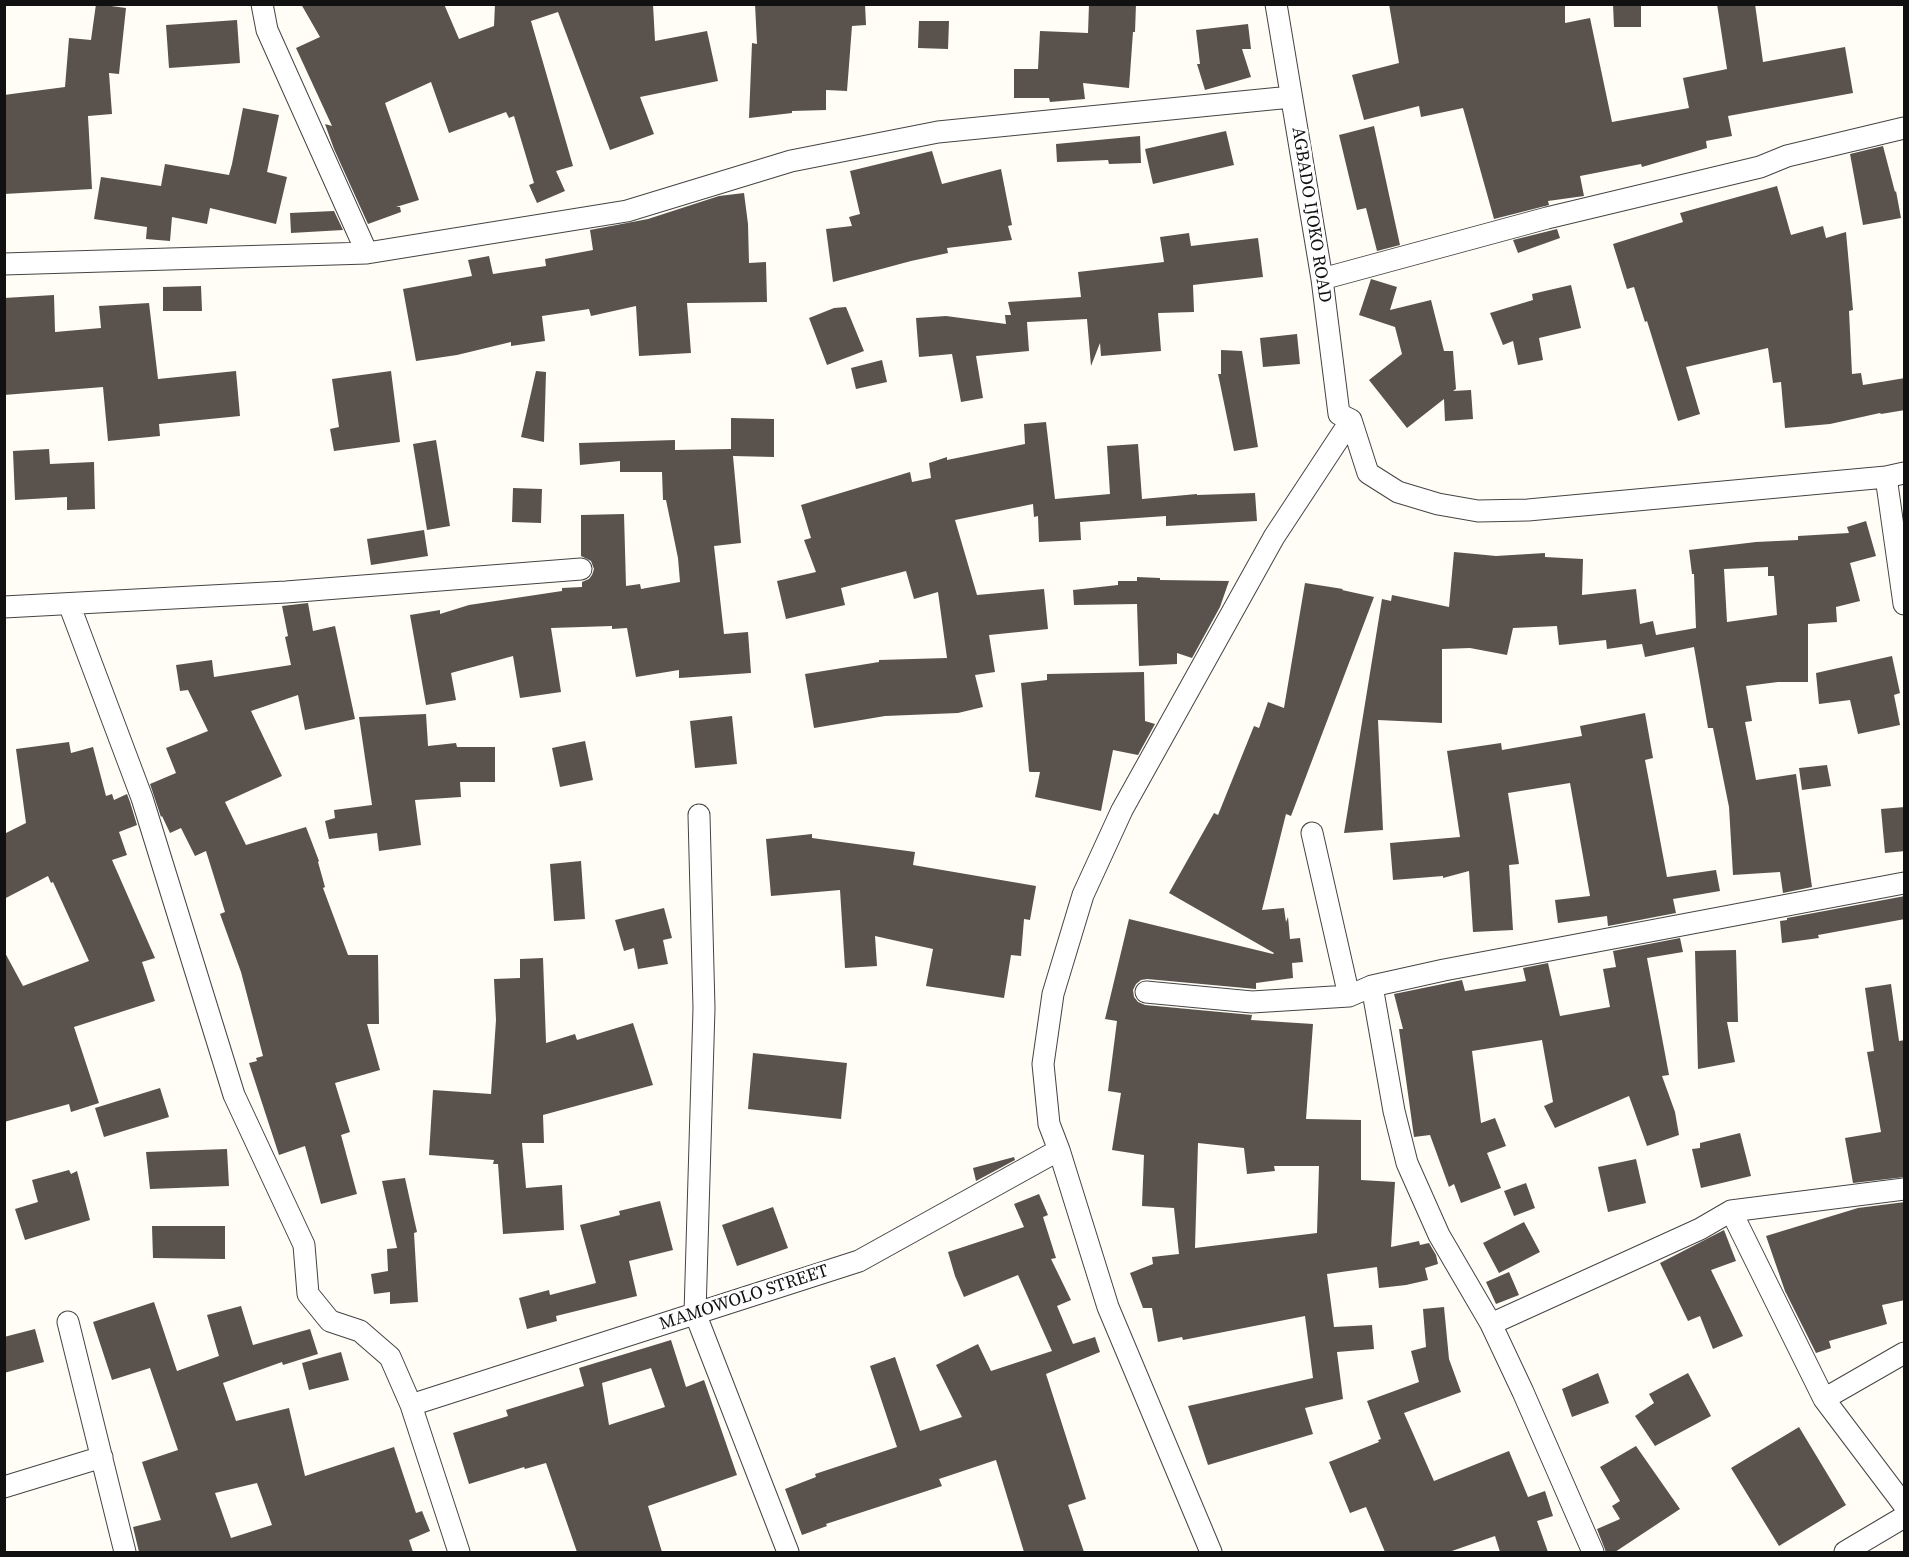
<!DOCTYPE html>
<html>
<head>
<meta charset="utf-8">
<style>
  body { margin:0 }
  #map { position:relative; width:1909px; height:1557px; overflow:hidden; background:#fffdf5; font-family:"Source Serif 4",serif }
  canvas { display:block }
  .frame { position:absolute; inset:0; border:6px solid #111; pointer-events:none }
</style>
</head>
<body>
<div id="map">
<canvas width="1909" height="1557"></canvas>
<div class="frame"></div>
</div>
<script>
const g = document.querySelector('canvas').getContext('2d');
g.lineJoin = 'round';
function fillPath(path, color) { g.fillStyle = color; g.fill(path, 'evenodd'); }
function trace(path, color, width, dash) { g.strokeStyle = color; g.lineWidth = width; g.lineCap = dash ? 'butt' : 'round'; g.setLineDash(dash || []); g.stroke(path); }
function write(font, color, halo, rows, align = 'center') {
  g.font = font + ' "Source Serif 4",serif'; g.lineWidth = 6; g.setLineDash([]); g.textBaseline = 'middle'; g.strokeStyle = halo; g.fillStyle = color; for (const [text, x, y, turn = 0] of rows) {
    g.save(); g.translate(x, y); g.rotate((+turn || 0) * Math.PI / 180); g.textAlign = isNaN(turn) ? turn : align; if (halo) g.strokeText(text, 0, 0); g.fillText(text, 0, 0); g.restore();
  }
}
fillPath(new Path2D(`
  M96,4l30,4 -7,66 -10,-1 3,41 -24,2 4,73 -88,5v-99l61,-8 4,-49 22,2z
  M301,4h143l15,35 35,-13 1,-22h158l2,37 52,-10 11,50 -78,16 14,37 -44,16 -52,-138 -27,9 42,145 -17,5 9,20 -28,12 -8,-18 5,-2 -20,-67 -5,2 -3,-6 -57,21 -18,-51 -46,21 34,97 -23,7h4l1,5 -33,12 -34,-75 -9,-25 7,2 -36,-78 24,-11z
  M755,4h110l1,21 -14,1 -5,65 -21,-1v20l-34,1v2l-43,5 3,-75 5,1z
  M1089,4h47l-1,28h-2l-4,56 -46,-5 2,16 -35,3 -1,-4h-35v-29h24l2,-38 48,2z
  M1389,4h176v19l25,-5 22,104 77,-14 -6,-30 44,-9 -10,-65h38l8,58 82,-15 8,46 -125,23 4,20 -26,5 1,7 -65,19 -1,-3 -61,12 4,20 -36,5 1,4 -55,14 -31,-111 -42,9 -2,-11 -55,14 -12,-45 47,-12z
  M1613,4h28v23h-27z
  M237,20l3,43 -71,5 -3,-43z
  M919,21h30l-1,28 -30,-1z
  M1248,24l3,25h-9l9,28 -46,13 -8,-26h3l-4,-34z
  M243,108l36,7 -12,57 20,5 -11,47 -66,-16 -3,16 -35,-7 -2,24 -24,-2 1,-12 -53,-8 7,-42 60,9 4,-22 64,11 3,-11z
  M1374,126l26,119 -23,6 -11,-43 -9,2 -18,-75z
  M1226,131l8,34 -81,19 -8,-35z
  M1140,136l1,27 -32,1 -1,-4 -51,2 -1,-18z
  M1883,146l12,46 1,-1 5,27 -38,7 -13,-71z
  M932,151l10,33 59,-15 11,56 -4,1 4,14 -65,8 1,5 -37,8 -78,21 -7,-53 26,-3 -3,-9 11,-3 -10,-43z
  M1777,186l14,49 32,-9 3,12 20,-6 7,78 -4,1 3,63 9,-1 2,12 42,-7v32l-24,4 -1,-1 -50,11 -45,4 -4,-46 -8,1 -5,-35 -82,19 14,47 -22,7 -31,-100 -2,1 -11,-35 -7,2 -14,-45 70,-22 -3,-9z
  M744,193l4,31 1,39 17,-1 1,40 -80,1 4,50 -52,3 -3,-50 -45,10 -2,-7 -47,7 3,25 -34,5v-4l-54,13 -41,6 -13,-72 69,-13 -4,-16 21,-4 4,18 53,-8 -1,-7 48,-9 -3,-20 58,-11 71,-23z
  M334,211l9,19 -52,3 -1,-20z
  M1557,229l3,9 -42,15 -5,-13z
  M1189,233l2,13 67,-8 5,39 -70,8 1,27 -36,1 3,38 -60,5 -1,-13 -9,23 -4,-47 -60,3 2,29 -53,5 7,42 -22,4 -9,-48 -33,3 -3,-39 30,-2 60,8 -1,-9h6l-3,-13 73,-5 -3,-25 86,-10 -4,-25z
  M1371,279l26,8 -7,23 41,-10 13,51h9l3,38 -3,2 18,-1 2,29 -28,2 -1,-22 -37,29 -38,-48 33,-26 -7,-27 -36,-12z
  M1571,285l10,43 -42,10 4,22 -25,5 -5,-24 -10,4 -13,-32 43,-13 -1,-6z
  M201,286l1,25h-39v-24z
  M54,295l1,37 46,-4 -2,-22 50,-3 9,76 78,-8 4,45 -81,8 1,12 -52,5 -5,-54 -99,8v-97z
  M846,307l18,44 -37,14 -18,-47 25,-10z
  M1297,334l3,30 -37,3 -3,-29z
  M1221,350l21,1 16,96 -24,4 -16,-77h3z
  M882,360l5,22 -31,7 -5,-21z
  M391,371l9,71 -66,9 -4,-22 9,-2 -7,-48z
  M536,371l10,1 -2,70 -23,-5z
  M731,418l43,1v38l-41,-1 8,87 -27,3 10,88 24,-2 3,41 -72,5v-8l-43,7 -9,-49 -15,1v-3l-61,2 10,64 -41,6 -7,-42 -62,17 5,27 -30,5 -16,-90 30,-5v4l29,-9 93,-14v-3l20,-1v-5l7,-3 3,-4 2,-6 -3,-8 -10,-5v-41l43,-1 2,72 14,-2 1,5 39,-7 -2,-24 -12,-58h-3l-1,-28h-42v-11l-40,4 -1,-22 96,-3v10l56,-1z
  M1046,422l9,77 55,-5 -3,-48 31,-2 4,55 55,-5v1l58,-2 2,28 -91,5v-10l-86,6 1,18 -42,2 -1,-26 -4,1 -1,-13 -78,16 22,75 67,-6 4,40 -59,6 6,37 -20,3 8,32 -25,6 -73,3 -71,12 -9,-54 74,-12v-2l68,-2 -9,-66 -24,7 -8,-28 -65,17 4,17 -59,14 -9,-38 39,-9 -12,-32 7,-2 -10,-33 109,-33 2,10 19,-4 -2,-15 18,-6v3l78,-16 -1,-20z
  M436,440l14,86 -23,4 -14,-86z
  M49,449l1,15 44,-2 1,47 -28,1v-13l-52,3 -2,-49z
  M513,488l29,1 -1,34 -29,-1z
  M1866,521l10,35 -26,7 10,38 -24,6 1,15 -29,2v58h-30l-32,4 6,35 -7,1 11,58 40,-6 16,113 -29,6 -3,-21 -47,3 -4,-68 -16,-79h-5l-14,-81 -49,10 -3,-13 -35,5 -1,-9 -47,5 -2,-19 -44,2 -6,27 -37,-7 -28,1v74l-64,-3 5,110 -39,3 38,-234 9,2 1,-6 57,12 5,-55 42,4 49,-3v4l38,2 -1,36 54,-6 4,35 13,-3 3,14 40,-7 -2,-54h-2l-3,-24 67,-8 42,-2v-4l51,-3 -2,-6zM1768,567v9h6l3,39 -50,7 -3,-53z
  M424,530l4,26 -57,9 -4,-26z
  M1137,577l23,1v2l69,1 -9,26 -28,51 -15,-5v11l-38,2 -2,-62 -63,1 -1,-15 45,-5v-4h19z
  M1305,583l38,6 -1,1 32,7 -83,219 -5,-2 -24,96 22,-2 2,14 2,-5 2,22 10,-1 3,24 -11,1 1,15 -37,5v6l-109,-10 -6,1 -5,4 -3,6 1,7 4,5 7,3 107,10 -1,5 62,4 -7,95 55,1v60l34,2 -4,65 28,-6 1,4 9,-2 7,12 2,9 -13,4 3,12 -22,5 -27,3 -2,-21 -50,7 7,53 38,-2 2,24 -37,3 6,47 -38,9 8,26 -105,31 -20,-59 125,-28 -8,-62 -122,24 -1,-3 -24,5 -6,-34h-9l-13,-35 23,-9 -1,-7 27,-3 -5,-46 -32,-2 2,-51 -32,-5 9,-57 -13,-2 9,-70 -12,-2 24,-100 144,35 1,-1 -105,-60 45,-80 4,2 36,-89 5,2 9,-26 16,6zM1198,1143l46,5 3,26 28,-3 -1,-5h45l-2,67 -122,15z
  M308,603l5,28 22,-5 20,93 -50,11 -7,-35 -47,16 31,65 -57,26 21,43 60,-18 13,34 -1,1 7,25 -2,1 25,67h30l1,69h-12l13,46 -45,13 15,49 -9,3 16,59 -36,10 -16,-58 -26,9 -30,-92 8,-2 -1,-3 7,-2 -22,-84 -21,-58 5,-2 -19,-61 -11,5 -14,-28 -11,5 -8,-17 -1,1 -11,-33 26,-11 -10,-25 42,-17 -20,-41 -8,1 -4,-26 36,-5 2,17 77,-12 -6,-28 3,-1 -6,-30z
  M1892,656l8,37 -6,2 6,30 -42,9 -8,-34 -31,4 -3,-31z
  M1144,672l1,49 10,3 -17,31 -25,-5 -12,61 -66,-14 5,-25h-10l-1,-1 -8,-88 26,-3v-6z
  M1645,713l8,45 -8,2 22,117 49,-7 4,21 -47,8 3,14 -68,13 -1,-10 -49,7 -3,-23 35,-4 -20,-113 -62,10 11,71 -10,1 4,65 -40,2 -4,-61 -26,7v-2l-50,4 -3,-37 70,-6 -13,-86 54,-8 1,7 80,-14 -2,-10z
  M426,714l2,32 28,-3 1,4h38v35h-35l1,15 -46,3 6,45 -42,6 -2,-18 -48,6 -4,-18 10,-3 -1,-8 38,-5 -13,-88z
  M732,716l5,48 -42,4 -5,-47z
  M585,741l8,39 -33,7 -8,-39z
  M69,742l2,11 22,-6 13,49 6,-2 2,6 13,-6 3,8 7,23 -18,7 8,23 -15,5 43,98 -13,4 13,39 -81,26 25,76 -28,9 -2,-8 -65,18v-171l19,35 66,-25 -36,-79 -2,1 -3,-7 -44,23v-65l22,-11 -10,-74z
  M1827,765l4,21 -29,4 -3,-22z
  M1905,807v44l-20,2 -4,-44z
  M812,834v4l103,14 -2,13 123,21 -6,34 -6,-1 -3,37 -10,-1 -7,43 -78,-12 7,-37 -58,-13 2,30 -32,2 -5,-78 -69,6 -5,-57z
  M581,861l4,58 -31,2 -4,-57z
  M1905,896v23l-87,16 1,3 -37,5 -2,-22 7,-1v-2z
  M664,908l8,30 -9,2 5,24 -30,5 -4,-21 -10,3 -9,-31z
  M1680,938l3,14 -36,6 22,117 -7,1 13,36 4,23 -32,11 -18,-50 -74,32 -11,-22 9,-4 -11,-62 -70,11 9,72 14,-5 11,28 -19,7 14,35 -40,15 -7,-19 -5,3 -19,-52 -16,2 -15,-108h4l-9,-35 68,-14 3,11 61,-10 -3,-13 25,-5 12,53 50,-9 -7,-38 13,-2 -3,-16z
  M1736,950l2,72h-11l8,40 -37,7 -3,-118z
  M543,958l3,85 29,-9 2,6 56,-17 20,62 -110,30 1,28h-22l4,45 36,-3 2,45 -61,4 -5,-70h-5l1,-4 -65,-5 4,-65 58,4 5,-74 -2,-41 26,-1v-19z
  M1891,984l8,57 6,-1v137l-52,6 -8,-45 36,-6 -14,-80 7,-1 -9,-63z
  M753,1053l94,10 -6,56 -93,-10z
  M160,1088l9,29 -65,20 -9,-29z
  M1740,1133l11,43 -50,12 -9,-39 8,-1v-5z
  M227,1149l2,37 -79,3 -4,-37z
  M1014,1157l1,3 -39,21 -3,-13z
  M1636,1159l10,44 -38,9 -10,-45z
  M69,1170l2,4 6,-3 13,49 -65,20 -10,-31 23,-7 -6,-22z
  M405,1178l12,54 -3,1 4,69 -28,2v-12l-16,2 -3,-20 17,-3 -1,-22 10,-1 -15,-67z
  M1526,1183l9,25 -21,8 -10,-25z
  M1039,1194l9,21 -5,2 13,41 -5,1 20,41 -14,6 16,38 22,-7 5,15 -54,22 40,125 -18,6 16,47h-60l-28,-92 -57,19 3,7 -116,38 1,2 -25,9 -17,-46 31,-12 -1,-3 82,-27 -27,-81 25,-9 25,74 42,-14 -26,-52 42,-21 13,27 61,-20 -34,-76 -54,22 -9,-21 -7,-24 76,-25 -10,-23z
  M660,1201l13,49 -44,11 8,35 -81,20 1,5 -30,8 -8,-31 30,-8 1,5 46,-12 -16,-58 40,-10 -1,-4z
  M1905,1202v98l-23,5 5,19 -58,17 2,7 -15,5 -31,-62 -19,-55 92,-28z
  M773,1207l15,41 -51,18 -15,-41z
  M1524,1222l16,30 -41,21 -16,-30z
  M152,1226h73v33l-72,-1z
  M1724,1230l12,31 -25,9 32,66 -30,13 -13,-33 -12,5 -28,-58z
  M1509,1272l10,23 -23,9 -10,-22z
  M154,1302l23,69 42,-15 -12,-41 34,-9 12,39 57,-16 8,25 -35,11 -1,-3 -59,21 13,38 53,-13 16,68 89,-29 22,66 6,-2 8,20 -21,9 4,12h-274l-6,-25 28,-7 -19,-58 36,-12 -28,-82 -38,12 -19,-58zM257,1483l15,42 -41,13 -16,-45z
  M1444,1307l5,52 12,33 -57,21 30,68 75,-30 19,46 17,-6 8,25 -16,5 11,31h-48l-5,-16 -46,16h-64l-19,-45 -16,6 -21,-51 50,-20 -1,-2 3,-1 -14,-38 52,-19 -8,-31 15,-4 -3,-38z
  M35,1329l9,33 -40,11v-36z
  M671,1340l15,47 18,-7 33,95 -89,31 14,46h-85l-31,-89 -21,6 -1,-2 -55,17 -16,-51 55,-17 -2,-6 78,-24 -5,-18zM651,1368l14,39 -56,18 -7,-42z
  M341,1352l8,28 -40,10 -7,-27z
  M1598,1373l11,30 -37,14 -10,-28z
  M1688,1373l23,43 -56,30 -20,-30 19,-13 -5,-9z
  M1799,1427l47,78 -67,41 -48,-78z
  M1636,1446l44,63 -65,43h-9l-9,-23 23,-10 -8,-13 8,-5 -20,-34z`), '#5a524d');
const minor = new Path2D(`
  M262,4l5,26 100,223
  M1276,4l46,275 17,135 12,6
  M4,264l363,-11 260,-42 164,-50 147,-29 353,-35
  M1322,279l225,-61 213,-51 27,-11 117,-28
  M1351,420l17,53 30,19 40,12 40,7 50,-1 358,-33 18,-4
  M1886,477l18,127
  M69,604l73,194 92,297 70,150 4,49 22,27 30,10 30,26 21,48 48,147
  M4,607l282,-15 295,-23
  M699,815l5,193 -9,305 93,239
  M1312,833l37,163
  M1372,986l22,125 13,52 32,72 52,89 32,68 70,160
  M1146,992l106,10 97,-6 23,-10 72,-16 460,-87
  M1731,1211l93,188
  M68,1322l57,230
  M1491,1324l209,-95 31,-18 173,-22
  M1904,1353l-80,46 80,106
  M411,1405l448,-144 200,-111
  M4,1487l98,-30
  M1211,1552l-103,-245 -49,-157 -10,-26 -6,-60 10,-70 30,-99 39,-85 152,-273 77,-117
  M1845,1552l59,-35`);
trace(minor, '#444', 23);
trace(minor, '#fff', 21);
write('18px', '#111', '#fff', [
  ["AGBADO IJOKO ROAD",1311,215,81],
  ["MAMOWOLO STREET",744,1298,-18]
]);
</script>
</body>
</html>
